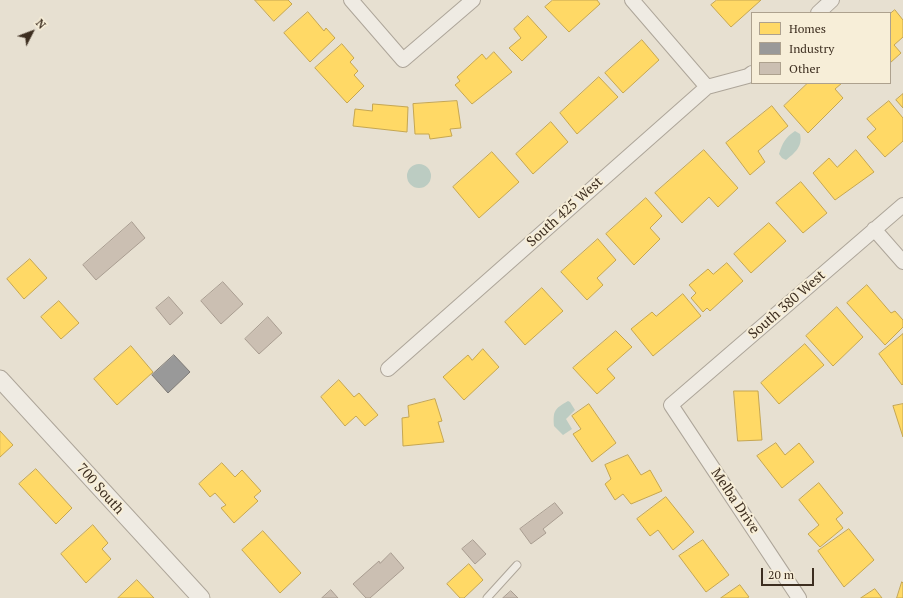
<!DOCTYPE html>
<html>
<head>
<meta charset="utf-8">
<style>
  body { margin:0 }
  #map { position:relative; width:903px; height:598px; overflow:hidden; background:#e7e0d1; font-family:"PT Serif",serif }
  canvas { display:block }
  .legend { position:absolute; left:751px; top:12px; width:140px; height:72px; box-sizing:border-box; background:#f7eed8; border:1px solid #ada18e; margin:0; padding:5px 7px; list-style:none; font-size:12px; color:#3d2e20 }
  .legend li { display:flex; align-items:center; gap:8px; height:20px }
  .legend b { width:20px; border:1px solid #ada18e }
  .north { position:absolute; left:12px; top:12px; width:40px; height:40px; -webkit-text-stroke:3px #f7eed8; paint-order:stroke; rotate:48deg; font-size:11px; font-weight:700; line-height:16px; text-align:center; color:#3d2e20 }
  .north::after { content:''; display:block; margin:auto; width:14px; height:18px; background:#3d2e20; clip-path:polygon(50% 0,100% 100%,50% 72%,0 100%) }
  .scale { position:absolute; left:761px; top:568px; width:53px; height:18px; box-sizing:border-box; border:2px solid #3d2e20; border-top:0; padding-left:5px; font-size:12px; line-height:14px; white-space:nowrap; color:#3d2e20; -webkit-text-stroke:3px #f7eed8; paint-order:stroke }
</style>
</head>
<body>
<div id="map">
<canvas width="903" height="598"></canvas>
<ul class="legend">
<li><b style="height:11px;background:#ffd966"></b>Homes</li>
<li><b style="height:11px;background:#999"></b>Industry</li>
<li><b style="height:11px;background:#cbbfb2"></b>Other</li>
</ul>
<div class="north">N</div>
<div class="scale">20 m</div>
</div>
<script>
const g = document.querySelector('canvas').getContext('2d');
g.lineJoin = 'round';
function fillPath(path, color) { g.fillStyle = color; g.fill(path, 'evenodd'); }
function trace(path, color, width, dash) { g.strokeStyle = color; g.lineWidth = width; g.lineCap = dash ? 'butt' : 'round'; g.setLineDash(dash || []); g.stroke(path); }
function write(font, color, halo, rows, align = 'center') {
  g.font = font + ' "PT Serif",serif'; g.lineWidth = 4; g.setLineDash([]); g.textBaseline = 'middle'; g.strokeStyle = halo; g.fillStyle = color; for (const [text, x, y, turn = 0] of rows) {
    g.save(); g.translate(x, y); g.rotate((+turn || 0) * Math.PI / 180); g.textAlign = isNaN(turn) ? turn : align; if (halo) g.strokeText(text, 0, 0); g.fillText(text, 0, 0); g.restore();
  }
}
fillPath(new Path2D(`
  M795,131l5,3c3,12 -5,19 -14,26l-4,-2 -3,-4c4,-12 6,-16 16,-23z
  M407 176a12 12 0 1 1 24 0a12 12 0 1 1-24 0Z
  M568,401l2,1 5,8 -9,9 6,10 -9,6 -9,-9c-1,-15 0,-17 14,-25z`), '#bcccc2');
const homes = new Path2D(`
  M255,0h33l4,4 -18,17z
  M553,0h44l3,4 -31,28 -24,-25z
  M717,0h44l-30,27 -20,-22z
  M895,10l8,10v17l-9,8 7,8 -11,10v-49z
  M308,12l16,19 2,-3 9,10 -25,24 -26,-29z
  M528,16l19,21 -25,24 -13,-13 12,-10 -7,-9z
  M642,40l17,20 -36,33 -18,-20z
  M342,44l12,14 -4,4 8,9 -4,4 10,11 -17,17 -32,-35z
  M494,52l18,20 -40,32 -17,-19 5,-4 -3,-4 25,-23 4,5z
  M599,77l19,20 -41,37 -17,-21z
  M808,83h34l-7,6 8,9 -35,35 -24,-27z
  M903,94v14l-7,-8z
  M457,101l4,27 -11,1 2,7 -22,3 -1,-5h-14l-2,-30z
  M889,101l14,17v23l-18,16 -18,-20 9,-8 -9,-10z
  M373,104l35,3 -1,25 -54,-6 2,-17 17,2z
  M772,106l16,20 -30,25 7,11 -15,13 -24,-32z
  M551,122l17,20 -35,32 -17,-20z
  M704,150l34,38 -20,19 -9,-10 -27,26 -27,-30z
  M856,150l18,22 -39,28 -22,-27 16,-15 8,9z
  M492,152l27,30 -40,36 -26,-31z
  M801,182l26,31 -24,20 -27,-30z
  M646,198l16,18 -12,12 10,11 -26,26 -28,-31z
  M769,223l17,18 -35,32 -17,-19z
  M598,239l18,21 -19,18 6,7 -16,15 -26,-28z
  M30,259l17,19 -23,21 -17,-20z
  M727,263l16,18 -33,30 -3,-3 -4,4 -12,-14 5,-5 -7,-8 19,-16 5,5z
  M867,285l24,28 4,-2 8,9v7l-18,18 -38,-42z
  M542,288l21,23 -38,34 -20,-23z
  M683,294l18,22 -48,40 -22,-27 21,-17 4,4z
  M59,301l20,22 -18,16 -20,-22z
  M837,307l26,30 -30,29 -27,-30z
  M616,331l16,16 -25,22 8,9 -18,16 -24,-26z
  M903,334v50l-1,1 -23,-31z
  M805,344l19,21 -45,39 -18,-21z
  M131,346l22,26 -36,33 -23,-26z
  M483,349l16,18 -35,33 -21,-23 25,-22 4,5z
  M339,380l15,17 5,-4 19,22 -13,11 -9,-10 -11,10 -24,-29z
  M734,391h24l4,49 -24,1z
  M435,399l7,22 -4,1 6,20 -41,4 -1,-28 7,-1 -1,-11z
  M589,404l27,39 -24,19 -19,-28 8,-5 -9,-13z
  M903,404v33l-10,-31z
  M0,431l13,14 -13,12z
  M776,443l9,12 14,-12 15,19 -32,26 -25,-32z
  M628,455l13,20 9,-5 12,21 -31,13 -8,-10 -8,6 -10,-16 6,-5 -6,-14z
  M222,463l13,14 7,-7 19,21 -7,6 4,4 -24,22 -13,-15 5,-3 -11,-12 -5,4 -11,-13z
  M36,469l36,39 -16,16 -37,-40z
  M819,483l24,30 -7,6 7,9 -23,19 -12,-13 11,-9 -20,-25z
  M666,497l28,35 -21,18 -15,-20 -8,6 -13,-17z
  M93,525l15,18 -6,6 9,10 -25,24 -25,-29z
  M849,529l25,31 -30,27 -26,-36z
  M263,531l38,42 -21,20 -38,-43z
  M703,540l26,35 -23,17 -27,-36z
  M469,564l14,16 -19,18h-4l-13,-14z
  M137,580l17,18h-36z
  M902,582l1,1v15h-6z
  M740,585l9,12 -2,1h-26z
  M875,589l7,9h-21z`);
fillPath(homes, '#ffd966');
trace(homes, '#c5a651', 1);
const industry = new Path2D(`
  M174,355l16,17 -22,21 -16,-18z`);
fillPath(industry, '#999');
trace(industry, '#7d7975', 1);
const building = new Path2D(`
  M132,222l13,16 -49,42 -13,-15z
  M223,282l20,22 -22,20 -20,-23z
  M169,297l14,16 -13,12 -14,-17z
  M268,317l14,16 -23,21 -14,-15z
  M555,503l8,10 -20,16 3,4 -15,11 -11,-15z
  M473,540l13,14 -11,10 -13,-15z
  M391,553l13,15 -34,30h-4l-13,-14 26,-23 1,2z
  M331,590l7,8h-16z
  M511,591l7,7h-15z`);
fillPath(building, '#cbbfb2');
trace(building, '#a89c90', 1);
const service = new Path2D(`
  M487,598l30,-33`);
const minor = new Path2D(`
  M351,0l52,60 70,-60
  M632,0l75,87
  M818,13l14,-13
  M874,229l29,33
  M388,369l319,-282 41,-11 4,-3
  M799,598l-128,-193 232,-200`);
const tertiary = new Path2D(`
  M0,379l201,219`);
trace(service, '#ada599', 9);
trace(minor, '#ada599', 16);
trace(tertiary, '#ada599', 19);
trace(service, '#efebe3', 7);
trace(minor, '#efebe3', 14);
trace(tertiary, '#efebe3', 17);
write('14px', '#3d2e20', '#f7eed8', [
  ["South 425 West",565,212,-42],
  ["South 380 West",787,305,-41],
  ["700 South",100,489,48],
  ["Melba Drive",735,501,56]
]);
</script>
</body>
</html>
